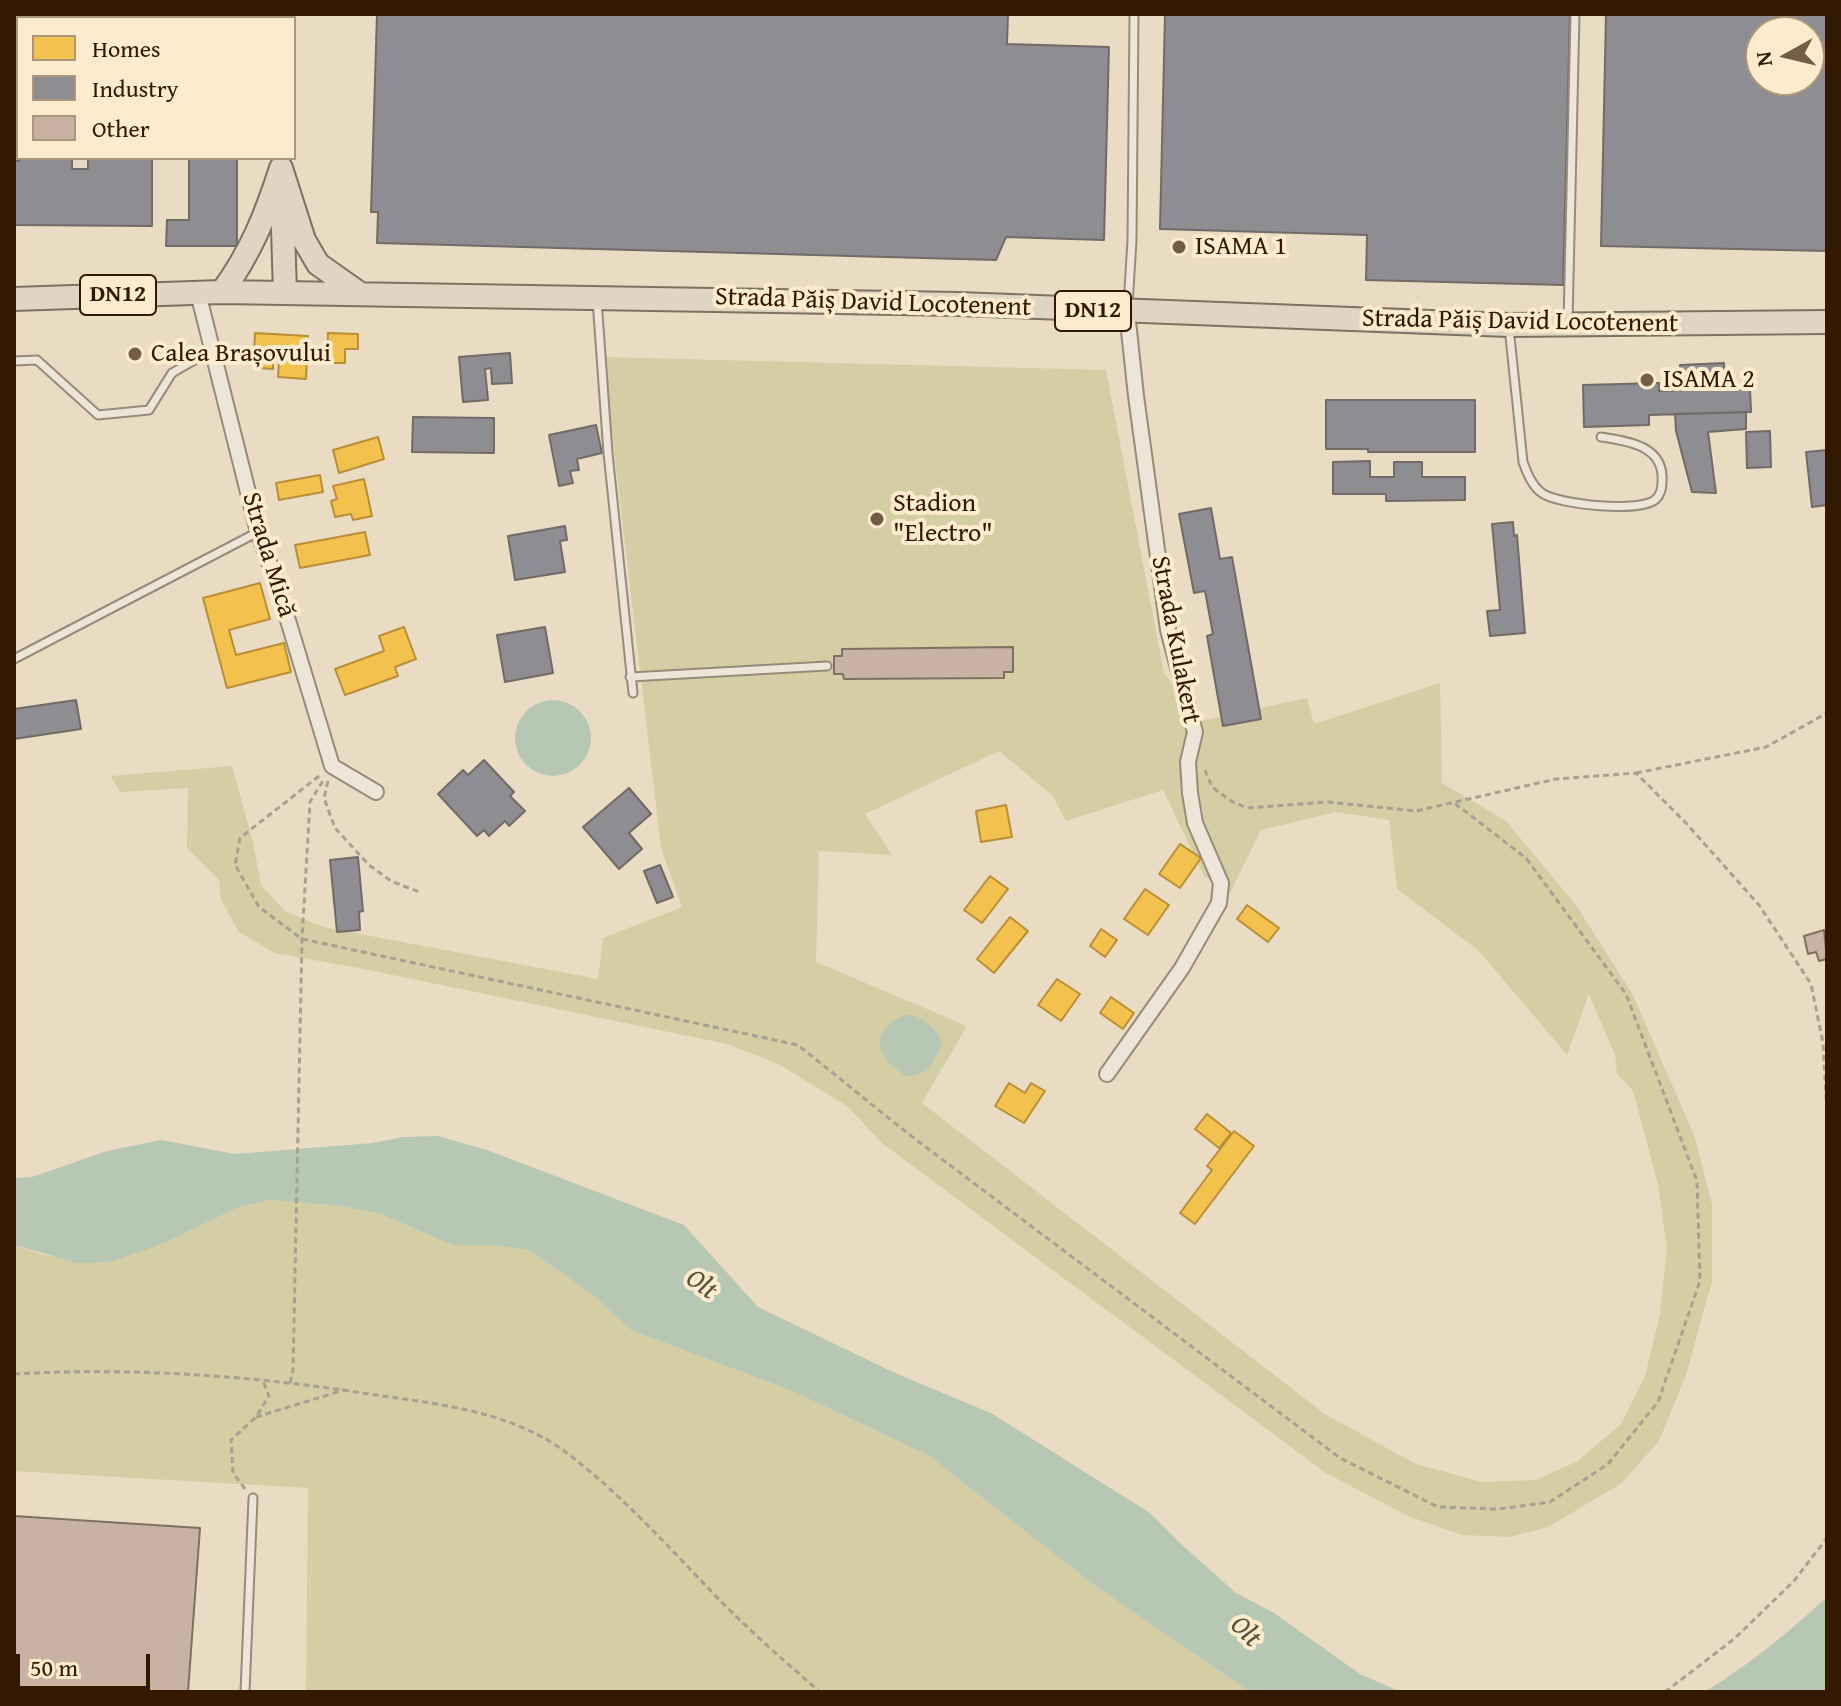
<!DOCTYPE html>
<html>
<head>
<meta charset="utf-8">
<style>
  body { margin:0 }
  #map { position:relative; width:1841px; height:1706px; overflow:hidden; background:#eadcc3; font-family:"Gentium Book Plus",serif }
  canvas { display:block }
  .frame { position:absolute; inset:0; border:16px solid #341800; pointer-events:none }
  .legend { position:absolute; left:16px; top:16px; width:280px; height:144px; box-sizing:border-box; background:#fceccd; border:2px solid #ac977b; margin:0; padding:10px 14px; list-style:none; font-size:24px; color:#341800 }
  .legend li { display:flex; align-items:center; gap:16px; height:40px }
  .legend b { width:40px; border:2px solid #ac977b }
  .north { position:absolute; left:1745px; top:16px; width:80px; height:80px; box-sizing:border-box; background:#fceccd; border:2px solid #ac977b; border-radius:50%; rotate:262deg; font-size:22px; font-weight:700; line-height:32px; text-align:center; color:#341800 }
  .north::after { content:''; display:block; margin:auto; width:28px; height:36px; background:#745d44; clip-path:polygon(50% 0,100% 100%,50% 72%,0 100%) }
  .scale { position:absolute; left:16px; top:1654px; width:134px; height:36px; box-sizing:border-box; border:4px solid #341800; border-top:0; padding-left:10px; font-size:24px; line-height:28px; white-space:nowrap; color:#341800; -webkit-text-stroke:6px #fceccd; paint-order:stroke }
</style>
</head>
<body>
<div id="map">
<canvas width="1841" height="1706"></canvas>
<div class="frame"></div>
<ul class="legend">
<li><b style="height:22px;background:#f2c14e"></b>Homes</li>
<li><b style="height:22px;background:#8d8d92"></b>Industry</li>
<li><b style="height:22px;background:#c8b2a4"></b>Other</li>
</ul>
<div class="north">N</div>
<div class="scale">50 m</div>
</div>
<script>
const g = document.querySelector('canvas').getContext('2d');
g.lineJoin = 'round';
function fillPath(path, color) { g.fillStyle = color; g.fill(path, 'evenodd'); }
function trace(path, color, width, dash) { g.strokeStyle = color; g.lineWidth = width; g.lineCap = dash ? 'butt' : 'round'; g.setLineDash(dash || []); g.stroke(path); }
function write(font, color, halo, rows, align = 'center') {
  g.font = font + ' "Gentium Book Plus",serif'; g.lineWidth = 8; g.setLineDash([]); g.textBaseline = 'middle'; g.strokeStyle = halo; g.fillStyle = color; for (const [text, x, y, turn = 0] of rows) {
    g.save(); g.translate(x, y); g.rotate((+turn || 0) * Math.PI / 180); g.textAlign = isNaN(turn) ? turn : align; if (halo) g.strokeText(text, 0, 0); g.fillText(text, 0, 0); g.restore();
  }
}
fillPath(new Path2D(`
  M603,357l503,13 58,303 37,48 106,-23 7,26 126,-41 2,100 64,38 70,84 57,90 61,140 18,69v77l-26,94 -27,66 -37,42 -74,44 -38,10 -48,-2 -54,-19 -82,-43 -443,-329 -36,-38 -69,-42 -51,-20 -363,-75 -89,-16 -36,-21 -18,-32 -2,-20 -32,-32 1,-60 -68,4 -9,-16 121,-10 21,76 8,43 24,26 38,16 275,52 5,-41 79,-31 -21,-59zM999,751l54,45 13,25 97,-31 41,86 26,17 31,-63 75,-18 53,8 8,69 82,62 88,104 22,-61 26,61 2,19 16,17 25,93 9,64 -7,66 -15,62 -24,48 -43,37 -42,19 -54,2 -66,-18 -91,-50 -403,-311 45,-77 -151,-64 3,-111 73,4 -27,-41z
  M271,1200l69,6 41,8 72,31h42l34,5 64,45 38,35 159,60 138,65 166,130 156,107h-944l2,-204 -294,-17v-226l29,10 67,7 50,-17 77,-37z`), '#d5cda3');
fillPath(new Path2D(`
  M515 738a38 38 0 1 1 76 0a38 38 0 1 1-76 0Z
  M910,1014c14,6 29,14 32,31 -10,18 -12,29 -35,32 -7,-6 -20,-13 -24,-22 -11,-21 7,-36 27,-41z
  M438,1136l49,14 197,75 74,82 137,66 96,40 159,100 31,31 55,49 38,20 86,61 41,18h-151l-156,-107 -166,-130 -138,-65 -159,-60 -38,-35 -64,-45 -34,-5h-42l-72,-31 -41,-8 -69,-6 -34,8 -77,37 -50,17 -33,1 -63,-18v-67l18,-1 75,-26 54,-11 74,14 138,-11 30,-6z
  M1827,1597v95h-123c45,-27 84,-59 123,-95z`), '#b6c7b4');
const homes = new Path2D(`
  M255,333l53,3 -2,43 -28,-2 1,-16 -6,-1v9l-13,-1v-11h-6z
  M328,333l30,1v15h-13v14h-18z
  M378,437l6,22 -45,14 -6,-23z
  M320,475l3,17 -44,8 -3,-17z
  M364,479l8,37 -19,4 -2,-6 -16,3 -4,-16 6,-2 -4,-13z
  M365,532l5,23 -70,13 -5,-23z
  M260,583l10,36 -41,11 7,25 48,-12 7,29 -64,16 -24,-90z
  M404,627l12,32 -21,8 3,9 -53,19 -10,-26 49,-18 -5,-15z
  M1006,805l6,32 -31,5 -5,-31z
  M1180,844l21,14 -21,30 -21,-14z
  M990,876l18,13 -26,34 -18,-13z
  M1145,889l24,16 -21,30 -24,-16z
  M1247,905l32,23 -11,14 -31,-23z
  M1010,917l18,14 -34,42 -17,-14z
  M1101,929l16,11 -12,17 -15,-11z
  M1057,979l23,15 -19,27 -23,-16z
  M1111,997l23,16 -11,16 -23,-16z
  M1009,1083l16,10 6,-10 14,8 -21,32 -29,-17z
  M1207,1114l24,19 -12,15 -24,-19z
  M1234,1131l20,15 -59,78 -15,-11 32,-43 -5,-4z`);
fillPath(homes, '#f2c14e');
trace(homes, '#b98e37', 2);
const industry = new Path2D(`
  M377,14h631l-1,30 102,3 -5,193 -98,-3 -10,23 -619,-17 1,-31h-7z
  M1165,14h405l-7,271 -197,-5 1,-45 -207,-6z
  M1606,14h221v237l-226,-5zM1761,32h48v48h-48z
  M14,68h4v51h-4z
  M19,158h53v11h16v-11h64v68l-138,-1v-64h5z
  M189,158h48v88h-71l1,-26h22z
  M510,353l2,30 -20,1 -1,-16 -6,1 3,31 -25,2 -4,-45z
  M1724,363l1,26 25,-1 1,24 -102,3v10l-65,2 -1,-42 76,-2v8l22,-1 -1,-25z
  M1326,400h149v52h-107v-3h-42z
  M1746,412v17l-38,3 8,61 -24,-1 -16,-61 -1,-17z
  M413,417l81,1v35l-82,-1z
  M596,425l6,28 -25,6 2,11 -9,1 3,12 -14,3 -10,-51z
  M1770,431l1,36 -24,1 -1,-36z
  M1827,450v55l-15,2 -6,-55z
  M1370,461v16h24v-15h28v15h43v23l-79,1v-7h-53v-32z
  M1211,508l9,51 12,-2 29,162 -38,7 -16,-90 6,-2 -8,-43 -11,2 -15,-79z
  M1513,522l1,14 3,-1 8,98 -35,3 -3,-25 13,-1 -8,-86z
  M565,526l2,14 -7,1 5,31 -50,8 -7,-44z
  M545,627l8,46 -48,9 -8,-47z
  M76,700l5,29 -67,10v-30z
  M484,760l30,32 -4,4 15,15 -16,15 -4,-5 -16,15 -5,-6 -7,6 -39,-42 25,-24 5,5z
  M629,788l22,26 -22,19 13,16 -23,20 -36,-42z
  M358,857l5,54 -4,1 1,18 -23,2 -7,-72z
  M660,865l13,32 -16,6 -13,-32z`);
fillPath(industry, '#8d8d92');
trace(industry, '#726a66', 2);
const building = new Path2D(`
  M1013,647v25h-9v6l-160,1 -1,-5h-9v-18h8v-7z
  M1824,930l3,29 -8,2 -3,-9 -8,2 -4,-18z
  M14,1516l186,12 -12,164h-174z`);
fillPath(building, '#c8b2a4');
trace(building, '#7d7161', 2);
const service = new Path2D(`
  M14,139h4
  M597,300l11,153 25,240
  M1128,306l4,-66 2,-226
  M1568,323l7,-309
  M1509,327l14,135c4,11 9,24 19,31 16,12 100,20 114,6 5,-5 6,-11 6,-17 3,-36 -34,-41 -61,-45
  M14,361l23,-1 61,55 51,-5 23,-37 40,-23
  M14,659l244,-127
  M630,677l197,-11
  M245,1692l8,-194`);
const minor = new Path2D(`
  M198,293l60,239 19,52 55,182 44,26
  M1107,1074l75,-106 37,-65 2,-20 -26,-60 -5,-30 -2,-31 7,-30 -27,-102 -32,-234 -9,-84`);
const primary = new Path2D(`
  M281,18v-4
  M281,168l23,72 14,24 41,29
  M282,198l3,95
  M222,292c29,-40 44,-77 59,-124
  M14,299l208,-7 737,12 550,21 318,-3`);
trace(service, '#978b7a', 11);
trace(minor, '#978b7a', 18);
trace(primary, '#7d7161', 26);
trace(new Path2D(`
  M1205,770l7,17 19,14 16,7 81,-6 88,9 140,-32 80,-6 50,50 73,82 52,79 12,59 4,70
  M1636,773l130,-26 61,-34
  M319,776l-79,62 -5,27 24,42 43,32 496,106 113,91 429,322 98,49 61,2 51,-7 58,-38 50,-62 42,-121 -3,-100 -71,-187 -100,-136 -73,-56
  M328,781l-4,17 11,30 34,37 22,16 28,11
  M14,1374c121,-7 242,2 362,21 63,9 130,16 184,53 55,40 102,92 149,141 35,37 73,70 111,103
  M290,1383l3,-13 9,-431 8,-137 14,-23
  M256,1417l88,-27
  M245,1489l-12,-16 -2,-33 25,-23 13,-21 -6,-15
  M1665,1692l69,-53 60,-58 33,-43`), '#a8a093', 3, [6, 4]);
trace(service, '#ede5d8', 7);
trace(minor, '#ede5d8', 14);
trace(primary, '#e0d5c3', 22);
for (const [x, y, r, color] of [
  [1179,247,8,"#745d44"],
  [135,354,8,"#745d44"],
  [1647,380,8,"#745d44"],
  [877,519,8,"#745d44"]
]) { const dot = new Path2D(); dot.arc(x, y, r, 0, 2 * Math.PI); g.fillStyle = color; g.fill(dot); trace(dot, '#fceccd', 3); }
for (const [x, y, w] of [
  [118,295,76],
  [1093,311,76]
]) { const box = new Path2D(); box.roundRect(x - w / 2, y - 20, w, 40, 6); g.fillStyle = '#fceccd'; g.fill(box); trace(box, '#341800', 2); }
write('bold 24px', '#341800', null, [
  ["DN12",118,295],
  ["DN12",1093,311]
]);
write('26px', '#341800', '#fceccd', [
  ["ISAMA 1",1195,247],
  ["Calea Brașovului",151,354],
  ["ISAMA 2",1663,380],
  ["Stadion",893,504],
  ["\"Electro\"",893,534]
], 'left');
write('26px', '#341800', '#fceccd', [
  ["Strada Păiș David Locotenent",873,303,2],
  ["Strada Păiș David Locotenent",1520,322,1],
  ["Strada Mică",268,555,73],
  ["Strada Kulakert",1175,640,79]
]);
write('italic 28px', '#59523d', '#fceccd', [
  ["Olt",701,1285,36],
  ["Olt",1245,1632,45]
]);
</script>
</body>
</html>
